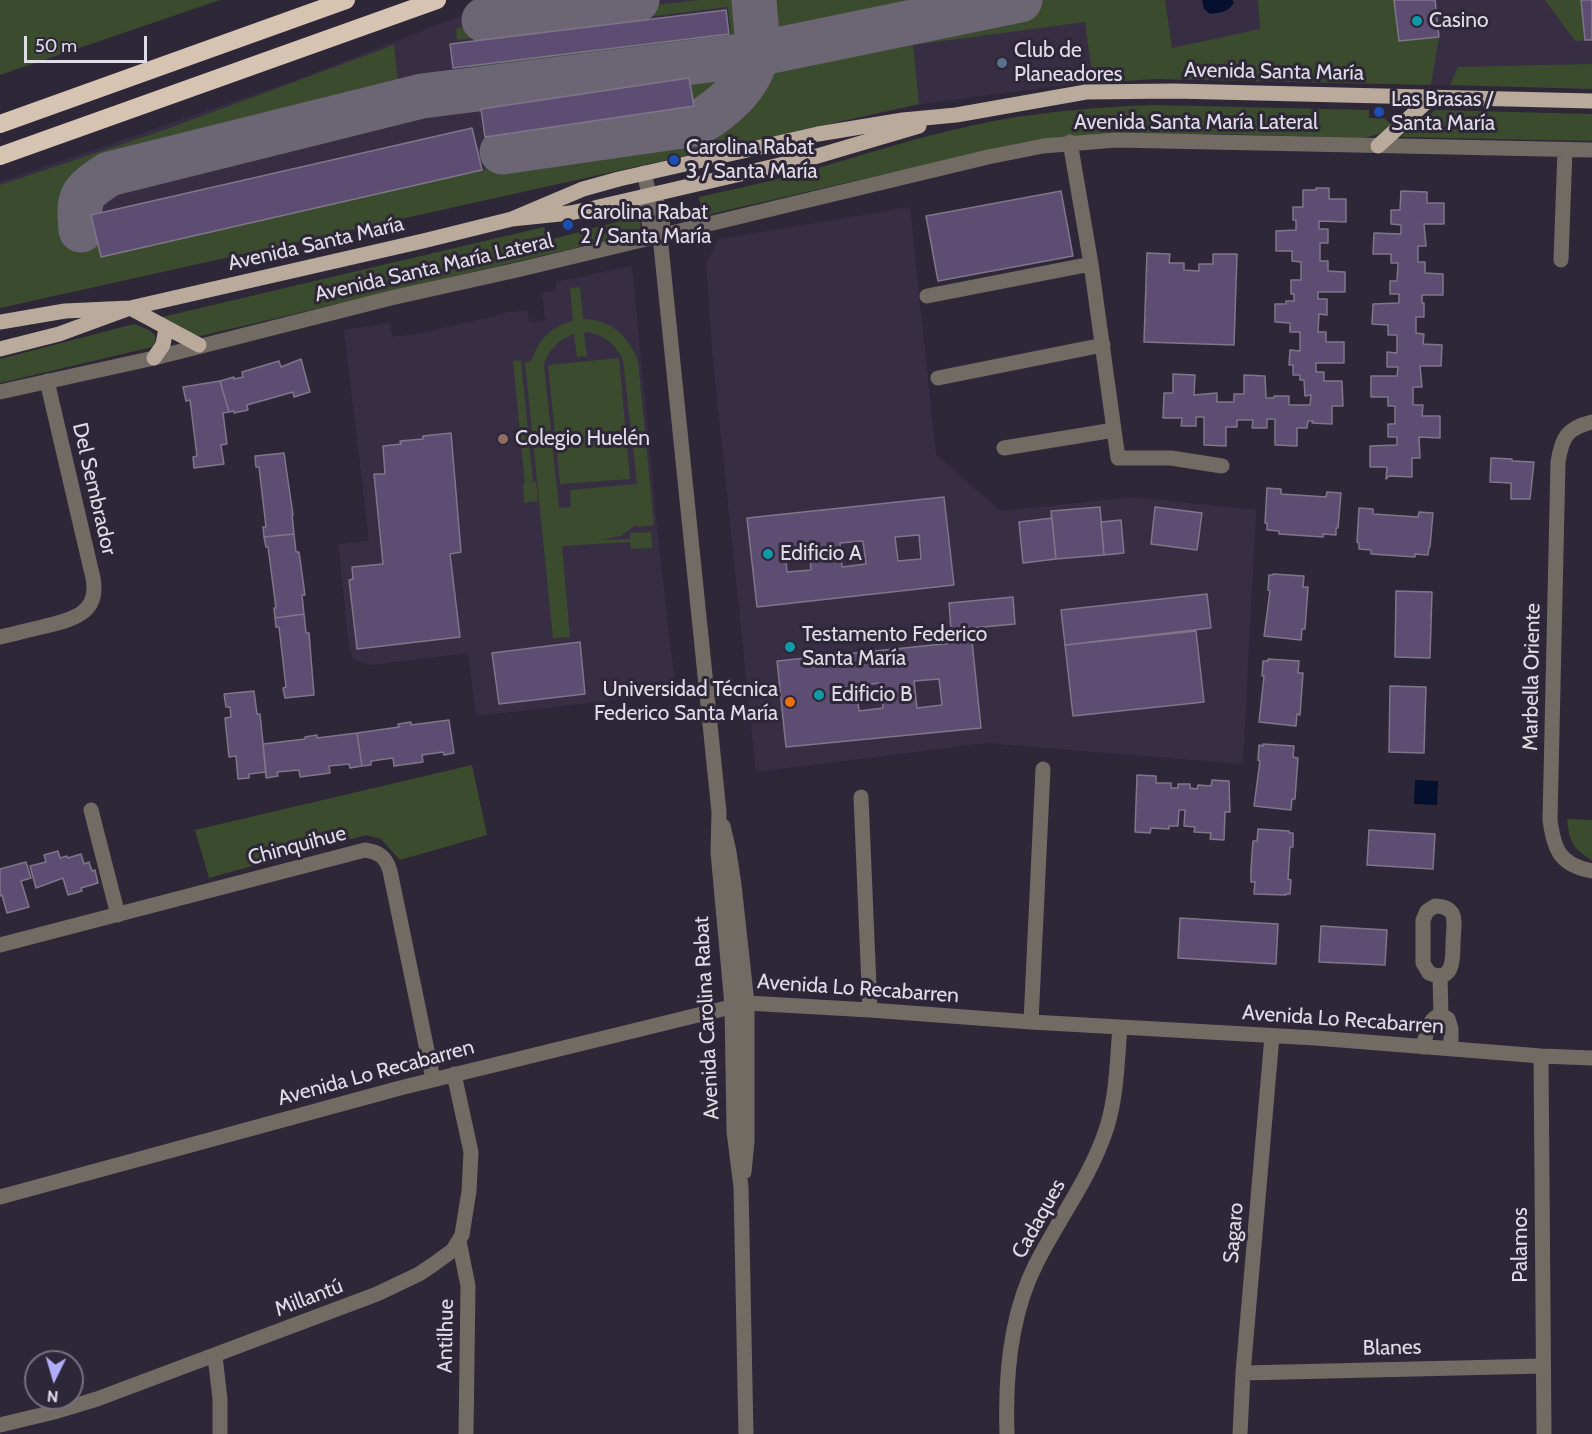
<!DOCTYPE html>
<html>
<head>
<meta charset="utf-8">
<style>
  body { margin:0 }
  #map { position:relative; width:1592px; height:1434px; overflow:hidden; background:#2e2738; font-family:Cabin,sans-serif }
  canvas { display:block }
  .north { position:absolute; left:24px; top:1350px; width:60px; height:60px; box-sizing:border-box; background:#2e2738; border:2px solid #756f7e; border-radius:50%; rotate:185deg; font-size:16px; font-weight:700; line-height:24px; text-align:center; color:#e0dce7 }
  .north::after { content:''; display:block; margin:auto; width:21px; height:27px; background:#b1adfa; clip-path:polygon(50% 0,100% 100%,50% 72%,0 100%) }
  .scale { position:absolute; left:24px; top:36px; width:123px; height:27px; box-sizing:border-box; border:3px solid #e0dce7; border-top:0; padding-left:8px; font-size:18px; line-height:21px; white-space:nowrap; color:#e0dce7; -webkit-text-stroke:4px #2e2738; paint-order:stroke }
</style>
</head>
<body>
<div id="map">
<canvas width="1592" height="1434"></canvas>
<div class="north">N</div>
<div class="scale">50 m</div>
</div>
<script>
const g = document.querySelector('canvas').getContext('2d');
g.lineJoin = 'round';
function fillPath(path, color) { g.fillStyle = color; g.fill(path, 'evenodd'); }
function trace(path, color, width, dash) { g.strokeStyle = color; g.lineWidth = width; g.lineCap = dash ? 'butt' : 'round'; g.setLineDash(dash || []); g.stroke(path); }
function write(font, color, halo, rows, align = 'center') {
  g.font = font + ' Cabin,sans-serif'; g.lineWidth = 6; g.setLineDash([]); g.textBaseline = 'middle'; g.strokeStyle = halo; g.fillStyle = color; for (const [text, x, y, turn = 0] of rows) {
    g.save(); g.translate(x, y); g.rotate((+turn || 0) * Math.PI / 180); g.textAlign = isNaN(turn) ? turn : align; if (halo) g.strokeText(text, 0, 0); g.fillText(text, 0, 0); g.restore();
  }
}
fillPath(new Path2D(`
  M500,0h1092v89l-307,-8 -131,-2 -56,4 -5,-2 -170,23 -539,117 -384,87v-126l302,-104z
  M910,207l26,248 65,56 132,-14 123,13 -13,254 -257,-21 -230,29 -44,-421 -6,-88 13,-24z
  M632,266l27,281 17,146 -200,23 -8,-63 -98,12 -16,-5 -5,-13 -11,-103 31,-3 -25,-211 46,-7 2,14 6,-1 19,-2 87,-20v-1l23,-3 3,13 15,-3 -3,-27 14,-3v-8z`), '#382e44');
fillPath(new Path2D(`
  M0,0h220l-220,75z
  M512,0h62l-96,13z
  M699,0h44l4,38 -3,6 -272,37 -3,-15 262,-32 -3,-27 -271,33 -1,-12z
  M763,0h203v2l-171,37c-27,2 -33,-14 -32,-39z
  M1040,0h125l7,48 88,-19 -2,-29h136l5,41 40,-4 -8,48 -277,-6 -56,4 -5,-2 -8,-59 -172,23 6,59 -919,204v-123l167,-56 227,-84 5,45 -304,75 -13,13 -10,18 7,42 17,-4 5,23 381,-87 5,-2 -2,-10 217,-30c30,-19 52,-35 61,-70z
  M1545,0h47v40l-17,1z
  M729,64l6,16c-11,16 -25,26 -42,36l-207,30 -1,-9 209,-31 -5,-28 -208,31 -1,-13z
  M1592,64v25l-142,-4 8,-18z
  M1153,105l216,5v8h15l8,7 -12,9 -17,4 -146,-4h-117l-76,8 -322,74 -3,-19c34,-8 68,-15 102,-24 65,-19 131,-41 198,-53 51,-9 102,-13 154,-15z
  M1435,110l157,4v27l-192,-4z
  M629,207c10,6 14,15 10,26l-439,103 -14,-2 -24,-17 382,-90 5,13 75,-20 -3,-11z
  M580,287l3,32c28,1 45,16 55,42l16,164 -17,2 -1,-3 -15,12 -21,4 30,-1v-6l21,-1 1,16 -21,1 -1,-7 -68,4 8,91 -17,1 -28,-276 6,-1c8,-21 20,-35 42,-40l-3,-33zM586,332c18,3 29,11 37,28l14,124 -67,6 1,17 -12,1 -15,-143c4,-15 15,-26 30,-31l3,23 10,-1 -3,-23z
  M134,324l15,6 6,5 1,7 -4,5 -152,36v-24z
  M619,358l11,121 -70,5 -12,-119z
  M521,360l12,122h3l2,19 -14,2 -1,-20h2l-12,-122z
  M472,765l15,70 -87,25 -19,-21 -15,-4 -157,43 -14,-48z
  M1567,819l25,1v41c-20,-15 -22,-17 -25,-42z`), '#3b4b2e');
fillPath(new Path2D(`
  M1202,0h30l2,2c-4,10 -15,11 -24,12l-6,-5z
  M1415,780l23,1 -1,24 -23,-1z`), '#05102e');
trace(new Path2D(`
  M484,20l153,-20
  M502,152l194,-28c25,-14 54,-38 60,-68 3,-17 -1,-39 -2,-56
  M81,230c-3,-34 -1,-37 28,-56l313,-78 335,-42 263,-54`), '#6b6574', 45);
const building = new Path2D(`
  M1394,0h41l4,37 -40,4z
  M1581,0h11v40h-7z
  M726,10l3,24 -276,34 -3,-24z
  M689,78l5,28 -209,31 -4,-28z
  M472,128l10,42 -381,87 -10,-42z
  M1316,188h13v11h17v23l-27,-1v8h9v14h-8v18h8v10l17,1v20h-27v7h9v16l-8,-1 -1,18h8v10h18v21h-28v9h8v9h18l1,25h-11v18l-20,-1 1,-2h-5l-1,7h-10v18l-22,-1v-26h-8v9h-15l1,-8h-16v7h-11v19l-22,-1v-28h-8v9h-15l1,-8h-19l1,-25h9v-19l22,1 -1,20 23,-2v9h17v-8h10v-19l21,1 1,22h8v-2h15v9h21l1,-10 -6,1 -1,-16h-4v-5h-7v-10h-4l1,-15 10,1v-19h-10v-9l-15,-1v-18h11v-3h8v-7h-3v-14h10v-18l-9,-1v-10h-16v-20l20,-1v-10h-3v-13h10v-17h13z
  M1061,191l12,65 -135,25 -12,-65z
  M1401,191l26,1v11h17v21h-20l2,22h-8v16h7v11l18,1v21h-21v8h2v14h-8v16l8,1 -1,10 19,1 -1,21h-21l2,21h-9v18h10l-1,11h18v22l-21,-1 1,21h-8v19l-23,-1 -3,3 1,-12h-17v-21l27,-1v-8h-9v-13h7v-18h-7v-9h-17v-21h26l1,-9h-11v-15l10,1v-18h-9v-10l-16,-1 1,-20 26,-1v-9h-9v-13h7l1,-18h-7v-9h-18l1,-21 27,1v-9l-10,-1v-14h9z
  M1147,253l23,1 -1,9h15v7l15,1v-7h14v-10h24l-3,91 -90,-3z
  M301,359l9,33 -16,5 -1,-5 -46,13 1,5 -14,3v-2l-5,1 -9,-31 14,-4v2l9,-2 -1,-5 37,-11 2,6z
  M220,381l9,31 -6,1 4,31 -6,1 3,19 -30,4 -1,-11 4,-1 -7,-56 -4,1 -3,-14z
  M451,433l10,119 -11,2 10,83 -103,12 -8,-69 4,-1 -1,-12 31,-3 -9,-90h11l-2,-28 18,-2 -1,-3 23,-2v-3z
  M284,453l9,62h-1l2,19 -30,3 -1,-10h3l-7,-60h-3l-1,-11z
  M1491,458l21,1v2l22,1 -4,37h-19v-16l-21,-1z
  M1267,488l14,1v5l45,3 1,-5 14,1 -3,35h-2v7l-13,-1v3l-44,-3v-3l-12,-1v-7h-2z
  M944,497l10,88 -197,22 -10,-89zM919,535l2,24 -23,2 -3,-24zM863,541l3,23 -24,3 -2,-24zM809,547l2,23 -24,2 -2,-22z
  M1100,507l4,48 -48,4 -5,-48z
  M1155,507l47,6 -5,37 -46,-6z
  M1359,508l14,1v5l45,3 1,-5 14,1 -3,34h-1l-1,8 -13,-1v3l-44,-3v-4l-12,-1v-6l-2,-1z
  M1052,518l4,41 -33,4 -4,-41z
  M1121,520l3,33 -20,2 -3,-33z
  M294,534l2,18h3l6,43h-3l2,19 -29,4 -1,-10h2l-8,-61h-2l-2,-10z
  M1273,574l31,2 -1,11h5l-3,42h-3l-1,11 -37,-4 6,-45 -2,-1 1,-15h4z
  M1396,591l36,1 -2,66 -35,-1z
  M1207,594l4,34 -146,17 -4,-35z
  M1013,597l2,27 -64,6 -2,-27z
  M304,614l2,19h3l5,62 -29,3 -2,-10 3,-1 -7,-60h-3l-1,-9z
  M1196,631l8,71 -131,14 -8,-71z
  M972,641l9,87 -195,19 -9,-86zM939,679l3,26 -25,3 -3,-27zM880,683l3,25 -24,3 -3,-25z
  M580,642l5,52 -86,10 -7,-51z
  M1268,659l31,2 -1,12h5l-3,42 -3,-1 -1,12 -37,-4 5,-46h-2l1,-15h5z
  M1390,686l36,1 -2,66 -35,-1z
  M254,691l3,23h3l6,58 -17,2v4l-11,1 -2,-23 -7,1 -4,-39 6,-1 -1,-10h-4l-2,-13z
  M449,720l5,33 -10,2 -1,-3 -21,3 1,7 -29,4 -1,-8 -22,3v4l-9,1 -5,-33 42,-6 -1,-3 13,-2v3z
  M357,733l5,33 -12,2 -1,-4 -20,2 1,7 -30,4 -1,-7 -22,2 1,4 -12,2 -3,-34 42,-5v-2l12,-2v3z
  M1263,744l31,2 -1,11 5,1 -3,41h-3l-1,11 -37,-4 6,-45 -2,-1 1,-15 4,1z
  M1137,775l19,1v7h15v5h7v-4h12v4l7,1 1,-4 13,1 1,-6 17,1 1,31h-5l-1,28 -14,-1 1,-6 -17,-1 1,-5 -11,-1 1,-16h-6l-1,16h-9v3l-18,-1 -1,5 -15,-1z
  M1258,829l31,2v2h4v14h-3l-2,32 3,1 -1,14h-4v1l-32,-1 1,-12h-4v-13l2,-28h4z
  M1369,830l66,4 -2,35 -66,-4z
  M58,851l2,7 7,-2 1,2 13,-4 3,10 5,-2 3,9 3,-1 3,13 -17,5 1,3 -14,4 -5,-17 -27,10 -6,-22 16,-4 -2,-7z
  M26,862l5,16 -10,3 8,26 -22,6 -5,-18 -2,1v-27z
  M1180,918l98,6 -2,40 -98,-6z
  M1321,926l66,4 -2,35 -66,-3z`);
fillPath(building, '#5e4d72');
trace(building, '#7f768a', 1.5);
trace(new Path2D(`
  M1070,142l21,122 23,166
  M644,173l5,21 -4,12 5,20 10,10
  M649,194c13,12 17,25 11,42l59,576 -1,40 14,153 2,126 7,56 5,247
  M1561,260l4,-110
  M927,296l164,-32
  M938,378l165,-33
  M0,392l154,-34 237,-60 126,-28 471,-113 55,-11 73,-6 476,10
  M1592,422c-25,6 -30,15 -34,40l-8,358c4,30 10,45 42,51
  M1004,448l110,-18 4,28h53l51,8
  M0,637c14,-3 28,-7 42,-10 28,-7 58,-12 51,-49l-46,-197
  M861,797l9,213
  M91,810l27,105
  M723,826l6,26 5,33 13,118v138l-3,31
  M1435,906c7,0 13,1 17,7 4,8 1,20 1,29 0,16 1,42 -24,31l-6,-10v-43l4,-9z
  M0,945l365,-95c14,2 21,7 25,21l43,208
  M1440,976l1,39
  M1031,1022l12,-253
  M1423,1047c3,-12 8,-41 25,-28l3,10v20
  M1541,1056l3,378
  M0,1197l400,-109 347,-85 123,7 161,12 285,16 225,18 51,2
  M459,1241l9,45 -2,148
  M215,1356l5,43v35
  M1243,1373l300,-7
  M0,1425l54,-13 43,-13 280,-105 42,-20 15,-10 19,-14 9,-15 7,-44 2,-39 -17,-78
  M1007,1434c-2,-56 3,-119 29,-170 23,-46 55,-87 71,-137 10,-33 10,-66 13,-100
  M1240,1434l3,-61 29,-337`), '#726b64', 15);
trace(new Path2D(`
  M1378,146l54,-49
  M512,219l71,-30 36,-10 199,-45 85,-14 53,-5 130,-23 88,-1 418,10
  M0,322l65,-11 65,-3 69,37
  M0,349l59,-15 71,-26 293,-67 89,-22 58,-6 24,-5 220,-51 105,-31
  M154,358l9,-13 3,-17`), '#baaa9c', 15);
trace(new Path2D(`
  M0,124l346,-124
  M0,156l437,-156`), '#d6c3b2', 18);
for (const [x, y, r, color] of [
  [1417,21,6,"#0f9aa8"],
  [1002,63,6,"#5c6f8a"],
  [1379,112,6,"#1a4fb4"],
  [674,160,6,"#1a4fb4"],
  [568,225,6,"#1a4fb4"],
  [503,439,6,"#8d6e63"],
  [768,554,6,"#0f9aa8"],
  [790,647,6,"#0f9aa8"],
  [819,695,6,"#0f9aa8"],
  [790,702,6,"#e8710a"]
]) { const dot = new Path2D(); dot.arc(x, y, r, 0, 2 * Math.PI); g.fillStyle = color; g.fill(dot); trace(dot, '#2e2738', 2); }
write('21px', '#e0dce7', '#2e2738', [
  ["Casino",1429,21],
  ["Club de",1014,51],
  ["Planeadores",1014,75],
  ["Las Brasas /",1391,100],
  ["Santa María",1391,124],
  ["Carolina Rabat",686,148],
  ["3 / Santa María",686,172],
  ["Carolina Rabat",580,213],
  ["2 / Santa María",580,237],
  ["Colegio Huelén",515,439],
  ["Edificio A",780,554],
  ["Testamento Federico",802,635],
  ["Santa María",802,659],
  ["Universidad Técnica",778,690,"right"],
  ["Federico Santa María",778,714,"right"],
  ["Edificio B",831,695]
], 'left');
write('21px', '#e0dce7', '#2e2738', [
  ["Avenida Santa María",1274,72,1],
  ["Avenida Santa María Lateral",1196,123],
  ["Avenida Santa María",316,244,-13],
  ["Avenida Santa María Lateral",434,268,-13],
  ["Del Sembrador",94,489,77],
  ["Marbella Oriente",1532,677,-89],
  ["Chinquihue",297,846,-15],
  ["Avenida Lo Recabarren",858,989,4],
  ["Avenida Carolina Rabat",707,1018,-93],
  ["Avenida Lo Recabarren",1343,1020,4],
  ["Avenida Lo Recabarren",376,1073,-15],
  ["Cadaques",1039,1219,-61],
  ["Sagaro",1234,1233,-85],
  ["Palamos",1521,1245,-90],
  ["Millantú",309,1298,-21],
  ["Antilhue",446,1336,-89],
  ["Blanes",1392,1348,-1]
]);
</script>
</body>
</html>
